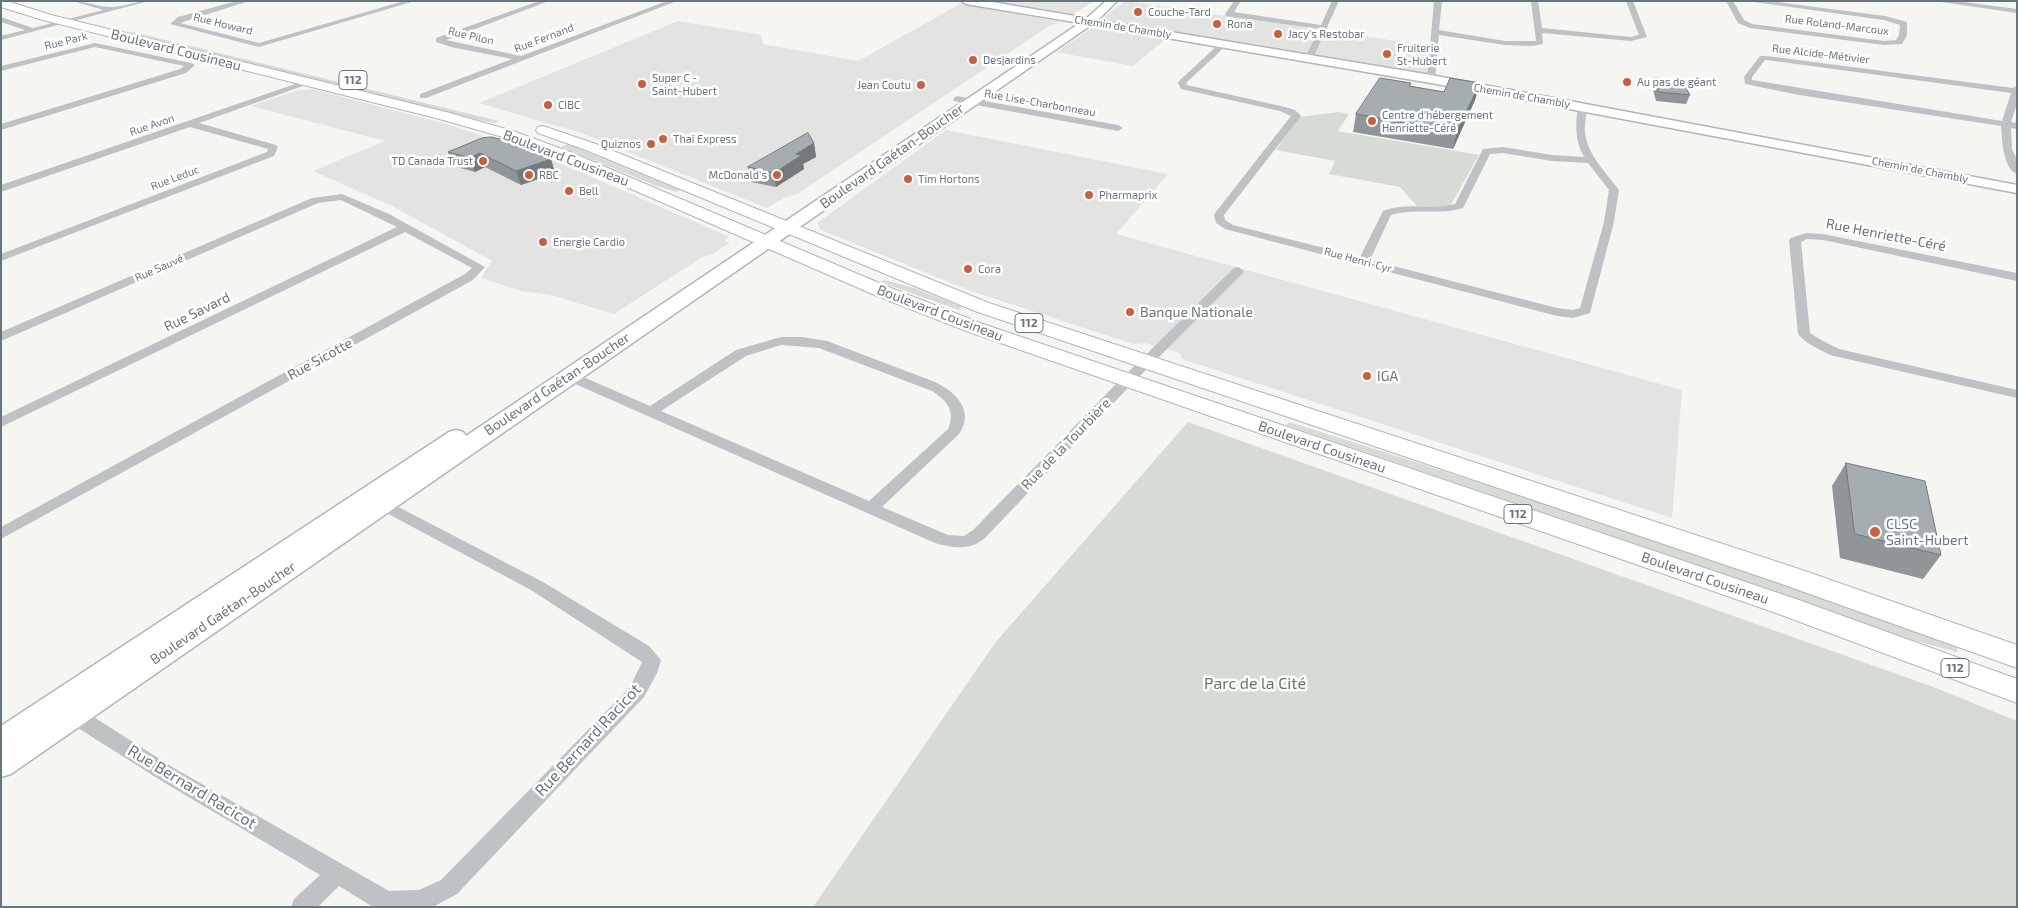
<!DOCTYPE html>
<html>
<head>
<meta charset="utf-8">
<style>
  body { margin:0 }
  #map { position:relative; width:2018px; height:908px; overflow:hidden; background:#f5f5f2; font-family:"Exo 2",sans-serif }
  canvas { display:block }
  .frame { position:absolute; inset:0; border:2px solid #68757f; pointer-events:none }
</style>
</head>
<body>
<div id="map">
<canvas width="2018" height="908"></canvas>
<div class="frame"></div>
</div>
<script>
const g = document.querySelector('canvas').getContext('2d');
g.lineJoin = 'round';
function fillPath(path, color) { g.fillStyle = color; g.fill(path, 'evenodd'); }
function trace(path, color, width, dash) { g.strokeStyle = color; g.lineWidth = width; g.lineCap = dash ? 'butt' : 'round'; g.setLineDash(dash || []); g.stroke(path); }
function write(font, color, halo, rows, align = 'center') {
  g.font = font + ' "Exo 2",sans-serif'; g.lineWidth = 5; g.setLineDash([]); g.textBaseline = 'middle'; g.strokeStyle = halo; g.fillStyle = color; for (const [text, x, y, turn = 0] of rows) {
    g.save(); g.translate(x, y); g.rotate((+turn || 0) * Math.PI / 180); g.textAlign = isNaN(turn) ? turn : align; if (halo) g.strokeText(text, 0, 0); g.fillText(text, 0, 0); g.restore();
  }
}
fillPath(new Path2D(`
  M989,1h105l-21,13z
  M1125,1l305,45 -2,32 -323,-59 -1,-2z
  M960,4l100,18 -14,6 -249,166 -13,4 -17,10 -186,-75 -102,-30 199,-82 83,14 2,9 95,17z
  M1094,27l73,11 -34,28 -77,-14z
  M312,89l138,36 100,34 180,78 -6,4 6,2 -18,11 -10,3 -88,57 -63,-19 -30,-4 -40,-13 11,-17 -98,-54 -81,-36 72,-30 -134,-35 44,-15z
  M946,130l222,44 -52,60 566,156 -10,128 -490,-159 -2,-6 -35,-10 -12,1 -162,-53 -150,-61 -4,-7z`), '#e3e4e2');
fillPath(new Path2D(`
  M122,31l15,2 362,88 -4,2 -17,-3 -359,-88z
  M1339,112l10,2 -11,17 141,24 -30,53 -32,-2 -17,-19 -71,-13 6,-13 -59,-11 23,-33z
  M565,145h5l110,45 -4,2 -22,-7 -93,-38z
  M884,280l30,8 48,19 -3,3 -79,-28z
  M1188,422l748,266 81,33v186h-1204l182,-264z
  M1289,422c224,70 447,145 669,224l-1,6 -48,-13 -149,-53 -474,-161z`), '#d6dbd4');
const secondary = new Path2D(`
  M961,1h25l101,17 19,-17h11l-19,19 333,55 586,110v8l-586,-110 -340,-58 -1080,749 -10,3v-51l448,-294 7,-2 7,2 3,4 614,-413 -114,-19z`);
const primary = new Path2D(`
  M1,1h6l44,14 395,97 67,19 57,21 321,136 92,36 813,275 221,80v24l-241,-90 -807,-281 -92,-36 -317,-138 -57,-21 -67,-19 -393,-98 -42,-13z
  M543,126l53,18 393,159 810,266 218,76v23l-238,-85 -804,-272 -389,-161 -48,-17 -2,-3 2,-3z`);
trace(secondary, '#b1b6b9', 3);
trace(primary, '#b2b6b9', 2);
fillPath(new Path2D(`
  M73,1c13,0 29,7 40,6 13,-1 23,-6 36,-6l-148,39v-4l24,-6 -24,-8v-5l32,11 70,-18z
  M237,1h12l-69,22 79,20 145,-42h11l-156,46 -89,-23 8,-7z
  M539,1h10l-103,39 75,16 146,-55h10l-251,97h-6v-4l92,-35 -61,-12 -15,-5v-4z
  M1234,1h7l-7,11 87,13 11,-24h7l-26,57 -4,2 -4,-2 14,-29 -93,-13 -1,-2z
  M1434,1h8l-3,29 66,11h31l-5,-40h7l4,27 89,9 8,-2 -13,-34h7l14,36 -16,4 -89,-8 1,11 -11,2 -27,-1 -66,-10 -4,44 -4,3 -4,-3z
  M1726,1h7l11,19 8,4 132,17 12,-1 3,-5 1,-10 -16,-5 -137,-19h22l116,15 22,6v13l-5,9 -18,1 -134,-17 -12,-5z
  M1934,1h22l61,8v4z
  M1221,42l7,2 -42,39 1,2 98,22 10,3 6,6 -77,99 1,5 8,5 127,32 23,-46c27,-10 48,0 72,-7l28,-55 20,-2 49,8 32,2c-9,-16 -9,-32 -6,-50l4,-3 3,1c3,8 -1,19 0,28 3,23 21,39 34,57l-5,32 -24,91 -17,5 -16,-2 -332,-87 -9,-6 -2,-8 1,-2 76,-97 -11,-5 -99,-22 -3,-6 1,-2zM1503,153l49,8 36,2 21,27 -5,32 -24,86 -8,2 -15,-2 -187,-48 21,-45c24,-8 48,1 72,-7l27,-54z
  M95,43l96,20 4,2 -9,8 -185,57v-6l179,-55 4,-3 -89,-19 -94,24v-5z
  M1760,56h7l246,32 4,-2v18l-6,18 6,1v6l-6,-1 1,21 5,11v14c-14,-5 -15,-35 -16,-48l-202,-31 -54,-11 -1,-7zM1765,60h2l244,33 -9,28 -250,-41v-3z
  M307,80l7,2 -115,41 77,22 2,2 -4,9 -273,105v-7l266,-102 1,-3 -78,-22 -189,65v-7z
  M957,96l161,29 5,3 -5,3 -164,-30 -1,-2z
  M342,194l47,20 96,53 -12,13 -472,259v-12l464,-253 7,-6 -67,-36 -404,195v-10l396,-190 -56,-27 -23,3 -317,138v-9l311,-134z
  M1806,233l17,1 194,39v8l-194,-41 -16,-1 -6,3 9,91 11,7 18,9 178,41v8l-187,-43c-11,-6 -24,-11 -32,-21l-9,-94 2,-2z
  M1238,267l6,4 -2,3 -117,117 -140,147c-15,13 -32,10 -50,5l-371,-164 -2,-3 7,-4 5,1 76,33 86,-56 45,-13h21l25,4 108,41c21,10 40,29 24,52l-77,73 66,28 16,1 9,-6 142,-145 119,-117zM781,345l38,3 113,43c15,10 24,20 16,38l-79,72 -208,-90 85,-55z
  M383,499l160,83 106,64 12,14 -4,13 -13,24 -187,197 -24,13h-60l-34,-21 -21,21h-27l3,-8 26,-24 -160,-95 -93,-59 -3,-6 3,-6 7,-2 7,2 93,59 215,123 30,-1 22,-10 189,-193 12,-25 -111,-72 -154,-82 -2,-4 2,-4z`), '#bfc2c5');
fillPath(secondary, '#fff');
fillPath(primary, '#fff');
fillPath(new Path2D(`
  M1655,78l35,17 -4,9 -30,-3 -4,-15z
  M1411,83l-1,3 34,6 36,-9 -5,17 -22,49 -100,-17 3,-18z
  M482,138l69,21 4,14 -34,12 -36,-18 -10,5 -22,-6 -5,-14z
  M814,143l2,14 -13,7 1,5 -28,18 -25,-5 -3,-15z
  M1846,463l95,92 -18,24 -83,-21 -8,-72z`), '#8f9598');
fillPath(new Path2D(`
  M1480,83l-5,17 -22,49 4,-18z
  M814,143l2,14 -13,7 1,5 -28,18 -2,-14 22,-19z
  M480,153l5,14 -10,5 -5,-14z
  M551,159l4,14 -34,12 -5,-14z`), '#74797c');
const building = new Path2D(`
  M1380,78l31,5 -2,3 35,6 6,-14 30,5 -23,48 -101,-17z
  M1655,78l27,3 8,14 -31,-3z
  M808,133l6,10 -18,11 6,1 -28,18 -26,-6z
  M491,137l18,4 42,18 -35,12 -36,-18 -10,5 -22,-6 34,-14z
  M1846,463l79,18 16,74 -86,-21z`);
fillPath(building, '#a6adb1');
trace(building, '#74797c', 1);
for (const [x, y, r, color] of [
  [1138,12,5,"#cb5e3c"],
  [1217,24,5,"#cb5e3c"],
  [1278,34,5,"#cb5e3c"],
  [1387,54,5,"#cb5e3c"],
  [973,60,5,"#cb5e3c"],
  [1627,82,5,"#cb5e3c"],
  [642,84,5,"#cb5e3c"],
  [921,85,5,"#cb5e3c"],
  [548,105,5,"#cb5e3c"],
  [1372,121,5,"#cb5e3c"],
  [663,139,5,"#cb5e3c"],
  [651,144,5,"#cb5e3c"],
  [483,161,5,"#cb5e3c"],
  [529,175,5,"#cb5e3c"],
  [777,175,5,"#cb5e3c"],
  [908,179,5,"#cb5e3c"],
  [569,191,5,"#cb5e3c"],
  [1089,195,5,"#cb5e3c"],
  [543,242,5,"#cb5e3c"],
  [968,269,5,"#cb5e3c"],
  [1130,312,5,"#cb5e3c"],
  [1367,376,5,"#cb5e3c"],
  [1875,532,6,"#cb5e3c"]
]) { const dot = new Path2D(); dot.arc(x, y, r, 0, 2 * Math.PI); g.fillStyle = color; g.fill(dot); trace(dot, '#fff', 2); }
write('11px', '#68757f', '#fff', [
  ["Couche-Tard",1148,12],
  ["Rona",1227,24],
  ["Jacy's Restobar",1288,34],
  ["Fruiterie",1397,48],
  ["St-Hubert",1397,61],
  ["Desjardins",983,60],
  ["Super C -",652,78],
  ["Saint-Hubert",652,91],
  ["Au pas de géant",1637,82],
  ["Jean Coutu",911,85,"right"],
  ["CIBC",558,105],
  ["Centre d'hébergement",1382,115],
  ["Henriette-Céré",1382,128],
  ["Thaï Express",673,139],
  ["Quiznos",641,144,"right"],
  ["TD Canada Trust",473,161,"right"],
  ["RBC",539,175],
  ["McDonald's",767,175,"right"],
  ["Tim Hortons",918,179],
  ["Bell",579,191],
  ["Pharmaprix",1099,195],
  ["Energie Cardio",553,242],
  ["Cora",978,269]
], 'left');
write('11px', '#68757f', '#fff', [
  ["Rue Howard",223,24,14],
  ["Rue Roland-Marcoux",1837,25,7],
  ["Chemin de Chambly",1123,27,9],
  ["Rue Pilon",471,36,13],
  ["Rue Fernand",544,38,-21],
  ["Rue Park",66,41,-14],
  ["Rue Alcide-Métivier",1821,54,7],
  ["Chemin de Chambly",1522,96,10],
  ["Rue Lise-Charbonneau",1040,103,10],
  ["Rue Avon",152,125,-19],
  ["Chemin de Chambly",1920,170,11],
  ["Rue Leduc",175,178,-21],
  ["Rue Henri-Cyr",1358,260,15],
  ["Rue Sauvé",159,268,-24]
]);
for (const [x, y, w] of [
  [353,80,28],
  [1029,323,28],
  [1518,514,28],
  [1955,668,28]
]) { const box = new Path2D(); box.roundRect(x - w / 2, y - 9.5, w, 19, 4); g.fillStyle = '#fff'; g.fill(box); trace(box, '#68757f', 1); }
write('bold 12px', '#68757f', null, [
  ["112",353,80],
  ["112",1029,323],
  ["112",1518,514],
  ["112",1955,668]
]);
write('14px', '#68757f', '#fff', [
  ["Boulevard Cousineau",176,50,14],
  ["Boulevard Gaétan-Boucher",892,156,-35],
  ["Boulevard Cousineau",566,158,21],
  ["Rue Henriette-Céré",1886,235,11],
  ["Rue Savard",197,312,-26],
  ["Boulevard Cousineau",940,313,21],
  ["Rue Sicotte",320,359,-29],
  ["Boulevard Gaétan-Boucher",557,384,-34],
  ["Rue de la Tourbière",1066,444,-46],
  ["Boulevard Cousineau",1322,447,19],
  ["Boulevard Cousineau",1705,578,19],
  ["Boulevard Gaétan-Boucher",223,613,-34]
]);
write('14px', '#68757f', '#fff', [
  ["Banque Nationale",1140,312],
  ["IGA",1377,376],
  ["CLSC",1886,524],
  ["Saint-Hubert",1886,540]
], 'left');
write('16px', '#697766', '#fff', [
  ["Parc de la Cité",1255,684]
]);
write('16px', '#68757f', '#fff', [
  ["Rue Bernard Racicot",588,740,-47],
  ["Rue Bernard Racicot",192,787,31]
]);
</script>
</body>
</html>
